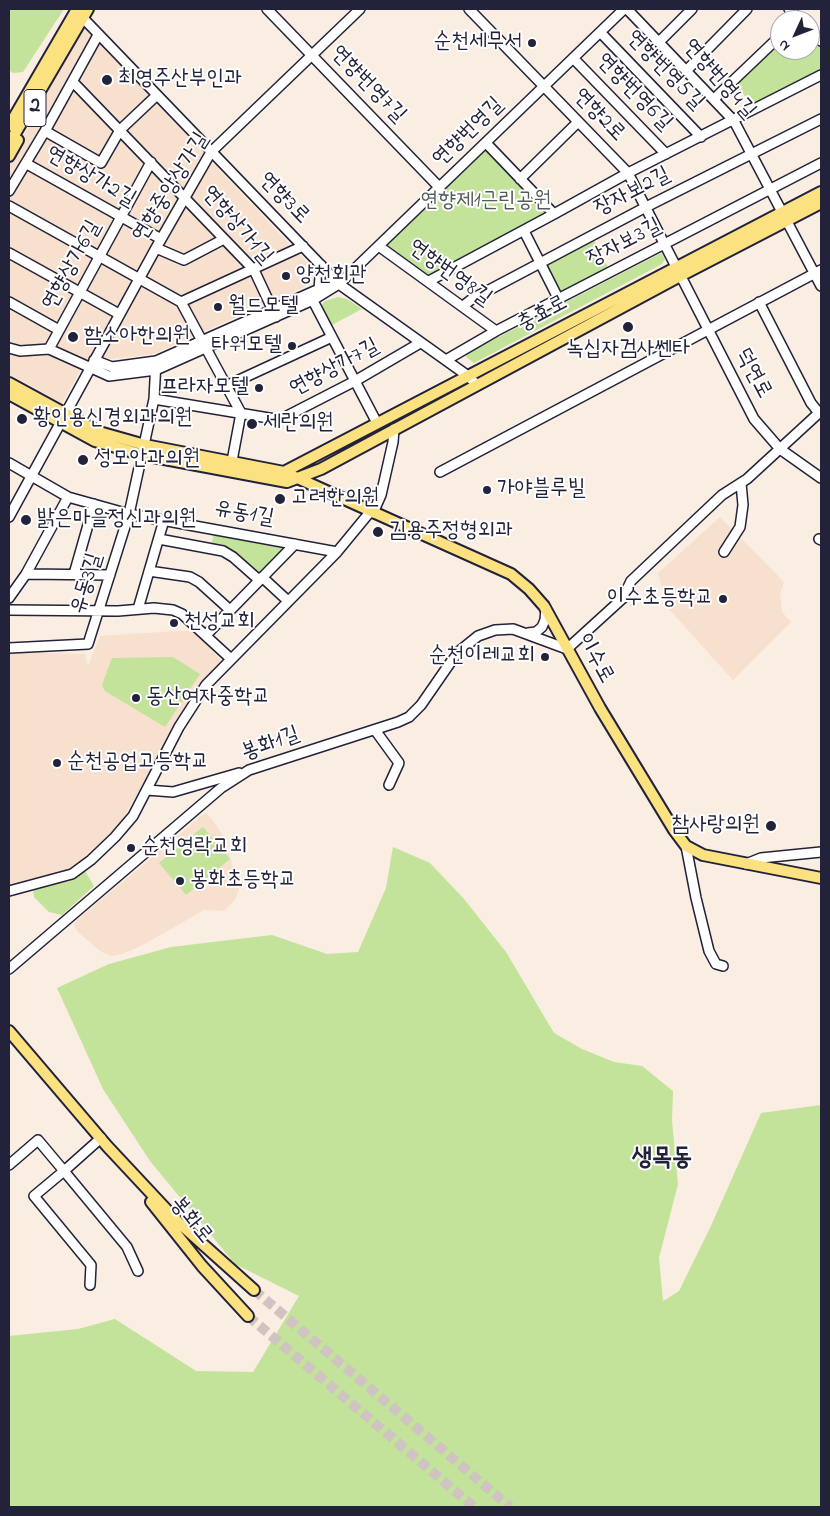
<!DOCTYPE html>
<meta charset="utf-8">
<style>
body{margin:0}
#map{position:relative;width:830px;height:1516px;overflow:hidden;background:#faede2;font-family:"Indie Flower",sans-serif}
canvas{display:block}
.frame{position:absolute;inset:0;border:10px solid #22223b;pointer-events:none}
.north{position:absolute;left:770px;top:10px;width:50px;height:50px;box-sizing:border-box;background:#fff;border:1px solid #a7a7b1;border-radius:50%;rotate:227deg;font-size:14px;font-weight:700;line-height:20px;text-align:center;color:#22223b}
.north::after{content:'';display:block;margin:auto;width:18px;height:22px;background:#22223b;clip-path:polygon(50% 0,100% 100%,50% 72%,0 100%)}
</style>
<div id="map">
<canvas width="830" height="1516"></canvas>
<div class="frame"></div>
<div class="north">N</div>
</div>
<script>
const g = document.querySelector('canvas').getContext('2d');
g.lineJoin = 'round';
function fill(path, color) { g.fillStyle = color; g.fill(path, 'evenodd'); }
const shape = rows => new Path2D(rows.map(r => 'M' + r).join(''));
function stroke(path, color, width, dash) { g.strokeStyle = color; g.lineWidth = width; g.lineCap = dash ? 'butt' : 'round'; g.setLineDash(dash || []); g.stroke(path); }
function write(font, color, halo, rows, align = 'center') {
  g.font = font + ' "Indie Flower","Poor Story",sans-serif'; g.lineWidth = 4; g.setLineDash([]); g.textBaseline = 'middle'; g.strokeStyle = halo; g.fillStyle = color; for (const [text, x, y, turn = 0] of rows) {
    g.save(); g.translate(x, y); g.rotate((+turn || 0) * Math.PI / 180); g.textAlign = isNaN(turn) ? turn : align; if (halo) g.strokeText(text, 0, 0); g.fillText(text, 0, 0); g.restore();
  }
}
fill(shape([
 [82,25,314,270,310,283,304,287,154,354,85,362,62,403,9,374,9,164],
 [720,517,784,582,780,594,782,612,791,622,733,680,667,607,658,573],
 [177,631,193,631,222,661,201,683,121,822,86,859,64,872,9,886,9,652,85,654,88,666,100,636],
 [205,813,212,819,225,839,239,889,235,900,224,911,204,910,141,946,122,954,111,956,100,951,78,932,74,925,77,920]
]), '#f7e0ce');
fill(shape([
 [9,9,64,9,23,72,13,73,9,70],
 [810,34,821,46,821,69,753,104,734,85,780,41,780,50,810,50],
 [485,150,491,151,548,213,427,277,385,246],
 [593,238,609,269,565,292,556,291,545,268,548,261],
 [661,253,665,259,662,264,474,363,466,357,468,353],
 [338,297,347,299,362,309,330,326,321,306,325,301],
 [214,533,284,546,286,550,261,577,211,547],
 [173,657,200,674,165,727,105,691,102,685,112,658],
 [203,827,230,859,186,895,159,863],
 [393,847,430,863,464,899,506,952,554,1033,582,1049,614,1062,642,1066,673,1091,672,1121,678,1184,659,1258,663,1301,679,1291,710,1228,761,1113,821,1105,821,1507,9,1507,9,1336,78,1329,115,1319,196,1371,253,1372,299,1296,235,1264,150,1161,103,1089,57,988,109,964,171,947,272,935,327,954,358,952,386,888],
 [85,871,94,886,62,915,49,912,34,897,33,889,70,881]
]), '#c3e29a');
stroke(shape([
 [254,1290,510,1507],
 [248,1316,474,1507]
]), '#cfc4c1', 10, [10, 5]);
const minor = shape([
 [267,9,440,188],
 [469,9,628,173,754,419,780,449,821,478],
 [627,9,734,121,821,286],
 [789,9,800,20],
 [83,18,339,284,468,376,476,384],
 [810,30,821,41],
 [600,32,701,137],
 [659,42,692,9],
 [573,58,666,154],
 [686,71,747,9],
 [73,82,254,270,276,317],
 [714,99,780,36],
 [45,131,101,163,120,130,156,96],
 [487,144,554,214,628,173,821,75],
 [151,162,49,349,109,376,156,370,313,300,339,284,624,9],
 [27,164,161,239],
 [520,179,578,122],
 [9,191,45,131,98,35],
 [9,206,181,302,241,413,232,461],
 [524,231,559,300],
 [380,247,496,331],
 [156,248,184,260,224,239],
 [9,253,119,314],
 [429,281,554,214],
 [319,289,321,265],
 [311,297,377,423],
 [9,302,59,330],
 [181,302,303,246],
 [759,302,811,403,819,413],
 [463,306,472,299,646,207,821,119],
 [9,348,20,351,49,349],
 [94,360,112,367,156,361,319,289,334,285],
 [446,360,496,331,821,163],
 [156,361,154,399,275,419,283,418,355,381,420,343],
 [226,386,332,337],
 [9,463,68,497,129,514,337,552],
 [440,472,821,270],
 [373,513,381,495,393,442,394,429],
 [9,517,156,248,211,152,360,9],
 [159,539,223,551,233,557,259,580],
 [819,539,821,540],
 [724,552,740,527,743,505,741,483],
 [149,571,190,577,199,582,230,610],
 [26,574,110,575],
 [74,574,94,504],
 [262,577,288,601],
 [9,598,26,574,68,497],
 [138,609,164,520],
 [9,610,118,611,154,608,173,610,182,614,231,659],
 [528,633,536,632,542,627,545,620,546,609],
 [206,635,295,544],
 [9,648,88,644,129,514,154,399],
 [375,730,399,763,389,785],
 [147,790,173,792,239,773],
 [686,846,696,898,709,951,716,964,723,966],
 [746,864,761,858,821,852],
 [9,891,72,874,91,860,115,837,133,816,179,727,206,685,337,552,370,512],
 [9,969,221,788,249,770,398,722,409,717,421,705,457,653,478,636,495,630,513,629,567,649,623,598,631,581,722,495,747,479,821,411],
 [9,1165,38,1140,64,1171,101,1138],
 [90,1285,91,1265,34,1196,64,1171,127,1247,138,1271]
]);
const major = shape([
 [9,126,77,9],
 [9,144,88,9],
 [9,156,18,140],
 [9,383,99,432,145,445,284,472,511,574,529,589,544,606,600,708,674,830,686,846,703,855,821,878],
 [9,394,95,441,143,455,287,482,321,469,680,276,821,203],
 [284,472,821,192],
 [9,1031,107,1146,178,1222,254,1290],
 [151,1202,202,1266,248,1316]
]);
stroke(minor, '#22223b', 12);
stroke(major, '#22223b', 14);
stroke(minor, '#fff', 9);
stroke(major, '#fbe180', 10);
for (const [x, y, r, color] of [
 [532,43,5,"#22223b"],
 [107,80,6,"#22223b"],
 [286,276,5,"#22223b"],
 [218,307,5,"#22223b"],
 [628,327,6,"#22223b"],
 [73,337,6,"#22223b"],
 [292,346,5,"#22223b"],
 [259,388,5,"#22223b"],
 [22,419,6,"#22223b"],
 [252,424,6,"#22223b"],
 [83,460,6,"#22223b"],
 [487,490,5,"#22223b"],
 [280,499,6,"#22223b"],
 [26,520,6,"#22223b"],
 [378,532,6,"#22223b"],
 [723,599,5,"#22223b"],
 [174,623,5,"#22223b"],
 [545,657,5,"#22223b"],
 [136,698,5,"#22223b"],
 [57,763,5,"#22223b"],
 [771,826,6,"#22223b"],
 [131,848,5,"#22223b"],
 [180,881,5,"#22223b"]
]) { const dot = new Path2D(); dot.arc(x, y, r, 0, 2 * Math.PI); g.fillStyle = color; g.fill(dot); stroke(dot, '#fff', 2); }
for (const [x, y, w] of [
 [35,108,22]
]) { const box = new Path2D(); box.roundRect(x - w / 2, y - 18.5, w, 37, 4); g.fillStyle = '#fff'; g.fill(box); stroke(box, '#22223b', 1); }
write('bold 21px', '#22223b', null, [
 ["2",35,108]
]);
write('22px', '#22223b', '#fff', [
 ["순천세무서",522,43,"right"],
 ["최영주산부인과",118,80],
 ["양천회관",296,276],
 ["월드모텔",228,307],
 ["함소아한의원",84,337],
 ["타워모텔",282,346,"right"],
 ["녹십자검사쎈타",628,350,"center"],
 ["프라자모텔",249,388,"right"],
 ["황인용신경외과의원",33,419],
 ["세란의원",263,424],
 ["성모안과의원",94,460],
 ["가야블루빌",497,490],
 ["고려한의원",291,499],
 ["밝은마을정신과의원",37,520],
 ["김용주정형외과",389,532],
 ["이수초등학교",713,599,"right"],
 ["천성교회",184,623],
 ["순천이레교회",535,657,"right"],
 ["동산여자중학교",146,698],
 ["순천공업고등학교",67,763],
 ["참사랑의원",760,826,"right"],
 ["순천영락교회",141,848],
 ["봉화초등학교",190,881]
], 'left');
write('22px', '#22223b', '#fff', [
 ["연향번영5길",664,71,46],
 ["연향번영4길",718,80,49],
 ["연향번영7길",367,85,46],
 ["연향번영6길",633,93,46],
 ["연향2로",598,116,46],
 ["연향번영길",469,133,-44],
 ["연향상가2길",90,178,30],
 ["연향중앙상가길",172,188,-58],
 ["장자보2길",633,193,-27],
 ["연향3로",283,199,46],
 ["연향상가1길",236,226,49],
 ["장자보3길",625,244,-27],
 ["연향상가6길",73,266,-61],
 ["연향번영8길",449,274,36],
 ["충효로",543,315,-28],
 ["연향상가7길",335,369,-28],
 ["덕연로",752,374,62],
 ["유동1길",244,515,10],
 ["유동3길",88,584,-73],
 ["이수로",594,659,61],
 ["봉화1길",271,745,-20],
 ["봉화로",190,1221,51]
]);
write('22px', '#525c58', '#fff', [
 ["연향제1근린공원",486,202]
]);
write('bold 25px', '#22223b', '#fff', [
 ["생목동",662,1160]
]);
</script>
